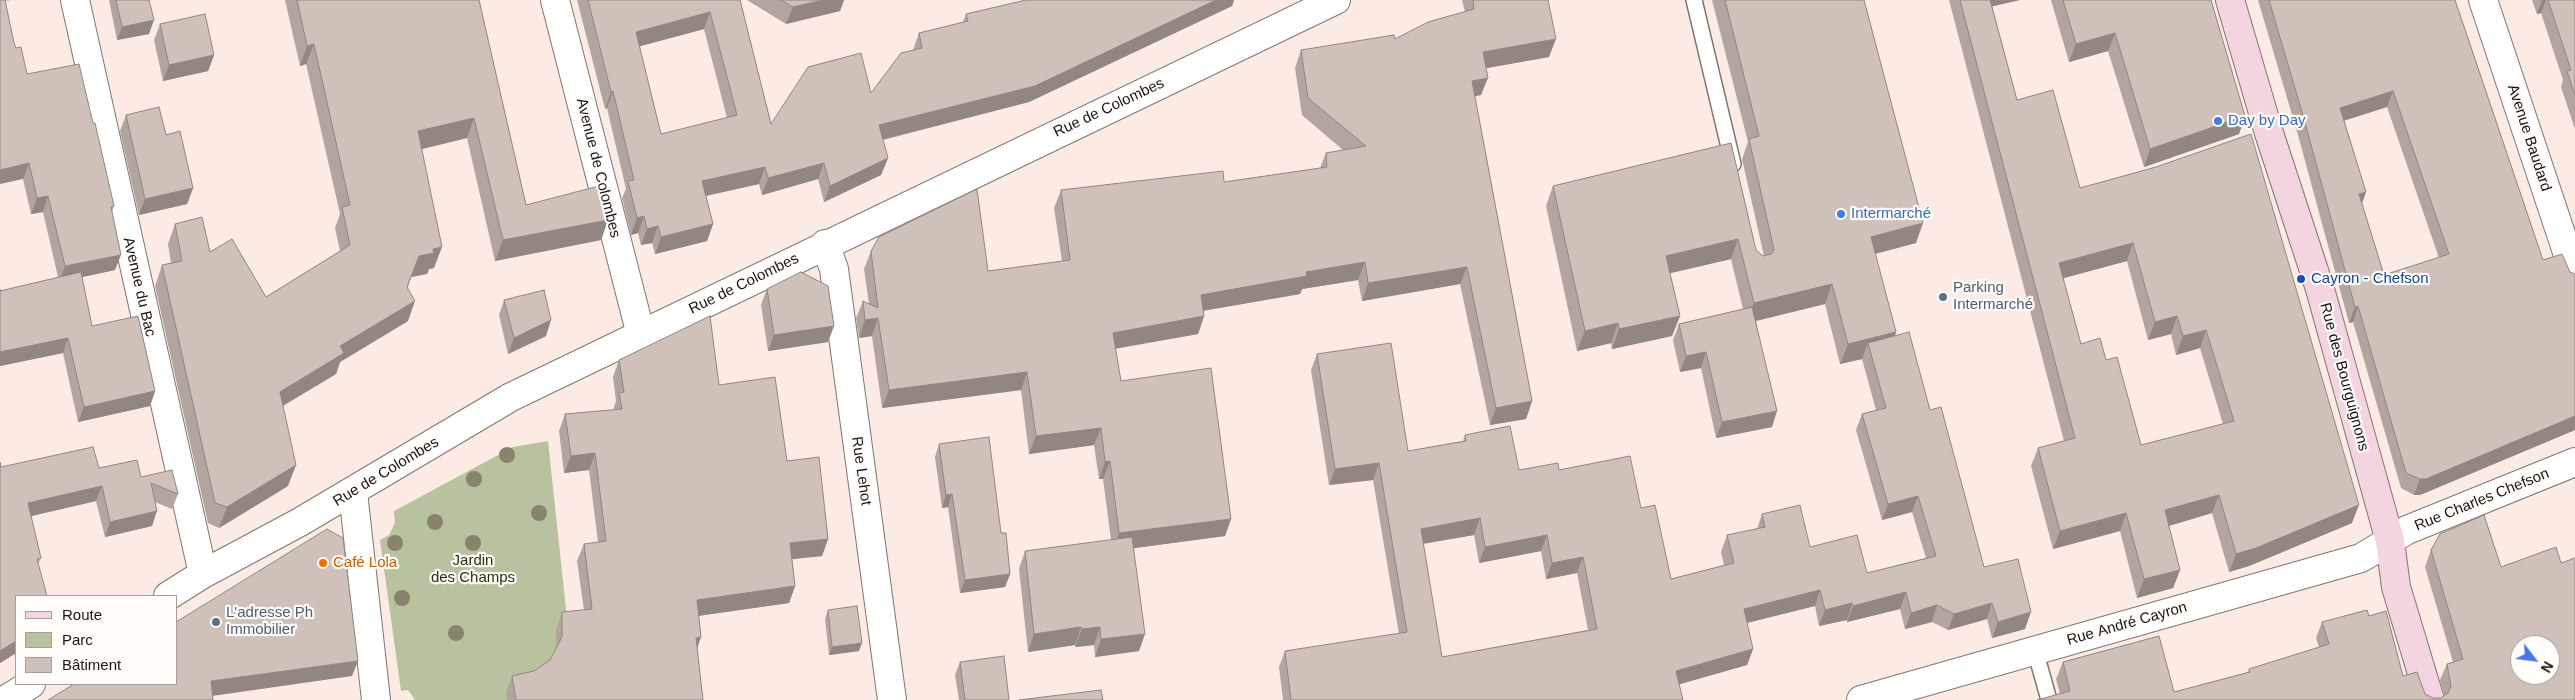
<!DOCTYPE html>
<meta charset="utf-8">
<style>
body{margin:0}
#map{position:relative;width:2575px;height:700px;overflow:hidden;background:#fbebe4;font-family:Arial,sans-serif}
canvas{display:block}
.legend{position:absolute;left:15px;top:595px;width:162px;height:90px;box-sizing:border-box;background:#fffcfa;border:1px solid #a39f9d;margin:0;padding:6px 9px;list-style:none;font-size:15px;color:#191411}
.legend li{display:flex;align-items:center;gap:10px;height:25px}
.legend b{width:25px;border:1px solid #a39f9d}
.north{position:absolute;left:2510px;top:635px;width:50px;height:50px;box-sizing:border-box;background:#fffcfa;border:1px solid #a39f9d;border-radius:50%;rotate:120deg;font-size:14px;font-weight:700;line-height:20px;text-align:center;color:#191411}
.north::after{content:'';display:block;margin:auto;width:18px;height:22px;background:#4c73e6;clip-path:polygon(50% 0,100% 100%,50% 72%,0 100%)}
</style>
<div id="map">
<canvas width="2575" height="700"></canvas>
<ul class="legend">
<li><b style="height:6px;background:#f5d4e2"></b>Route</li>
<li><b style="height:14px;background:#b9c29e"></b>Parc</li>
<li><b style="height:14px;background:#cfc0b9"></b>Bâtiment</li>
</ul>
<div class="north">N</div>
</div>
<script>
const g = document.querySelector('canvas').getContext('2d');
g.lineJoin = 'round';
function fill(path, color) { g.fillStyle = color; g.fill(path, 'evenodd'); }
const shape = rows => new Path2D(rows.map(r => 'M' + r).join(''));
function stroke(path, color, width, dash) { g.strokeStyle = color; g.lineWidth = width; g.lineCap = dash ? 'butt' : 'round'; g.setLineDash(dash || []); g.stroke(path); }
function write(font, color, halo, rows, align = 'center') {
  g.font = font + ' Arial,sans-serif'; g.lineWidth = 4.5; g.setLineDash([]); g.textBaseline = 'middle'; g.strokeStyle = halo; g.fillStyle = color; for (const [text, x, y, turn = 0] of rows) {
    g.save(); g.translate(x, y); g.rotate((+turn || 0) * Math.PI / 180); g.textAlign = isNaN(turn) ? turn : align; if (halo) g.strokeText(text, 0, 0); g.fillText(text, 0, 0); g.restore();
  }
}
fill(shape([
 [548,441,568,628,543,700,415,700,408,690,401,691,380,540,389,535,395,523,394,511,513,447]
]), '#b9c29e');
const lane = shape([
 [1694,0,1733,164],
 [2035,650,2049,700]
]);
const street = shape([
 [75,0,203,574],
 [555,0,641,335],
 [2483,0,2575,276],
 [825,244,834,269,892,700],
 [353,492,376,700],
 [168,596,203,574,300,522,511,397,1336,0],
 [5,700,31,684],
 [1861,700,2361,558,2407,530,2575,462]
]);
const secondary = shape([
 [2230,0,2269,133,2320,289,2390,541,2396,587,2430,700]
]);
stroke(lane, '#82746e', 18);
stroke(street, '#82746e', 30);
stroke(secondary, '#82746e', 30);
stroke(lane, '#fff', 15);
stroke(street, '#fff', 28);
stroke(secondary, '#f5d4e2', 28);
g.fillStyle = '#88846c';
for (const [x, y] of [
 [507,455],
 [474,479],
 [539,513],
 [435,522],
 [395,543],
 [473,543],
 [402,598],
 [456,633]
]) { g.beginPath(); g.arc(x, y, 8, 0, 2 * Math.PI); g.fill(); }
fill(shape([
 [0,0,11,0,5,1,14,43,27,74,93,123,114,206,112,212,115,270,82,277,92,326,155,391,150,406,78,422,63,353,0,366,0,289,0,291,58,277,43,212,31,214,23,179],
 [109,0,149,0,149,34,117,40],
 [285,0,479,0,526,205,608,220,601,240,495,261,467,138,421,149,434,268,429,269,427,274,411,277,408,287,408,321,340,362,336,374,283,406,288,486,219,528,208,523,155,286,162,265,171,263,168,244,175,224,266,297,340,251,335,228,340,214,306,64,300,66],
 [577,0,740,0,771,124,871,93,913,50,919,33,963,22,966,14,1026,0,1234,0,1232,6,1029,102,883,140,888,158,881,175,824,202,818,179,762,195,759,184,706,196,713,224,707,241,655,254,652,243,641,245,638,233,631,235,622,198,626,189,607,108,605,109],
 [704,29,727,118,661,134,639,46],
 [747,0,844,0,840,11,786,24],
 [1462,0,1548,0,1549,57,1486,68,1481,95,1475,96,1532,401,1526,419,1490,425,1460,284,1362,301,1358,280,1302,289,1300,294,1203,311,1204,316,1198,334,1115,349,1121,381,1231,519,1225,536,1134,548,1139,651,1095,657,1094,645,1075,647,1075,645,1028,652,1019,569,1025,551,1111,540,1103,479,1099,479,1094,445,1029,454,1021,390,882,408,872,336,859,338,856,318,863,301,869,304,864,269,871,251,988,271,1062,261,1054,208,1061,190,1224,182,1320,168,1326,153,1343,150,1302,115,1295,68,1301,50,1395,39,1465,12],
 [1712,0,1864,0,1916,243,1875,254,1896,332,1895,336,1930,410,1984,567,2025,629,1992,638,1987,619,1948,630,1932,622,1905,629,1900,609,1847,622,1847,620,1819,626,1815,606,1747,623,1753,649,1747,665,1679,684,1683,700,1283,700,1279,667,1285,651,1399,634,1373,480,1329,485,1311,370,1317,354,1408,451,1463,441,1465,435,1519,470,1559,470,1641,508,1671,579,1724,565,1721,552,1727,535,1757,529,1762,514,1810,547,1867,573,1926,558,1912,512,1882,520,1856,430,1862,414,1876,410,1862,359,1840,364,1825,304,1756,321,1772,427,1716,438,1701,368,1680,372,1673,340,1679,324,1743,309,1731,259,1670,273,1680,316,1672,336,1612,349,1611,343,1577,351,1546,206,1553,186,1731,143,1756,250,1764,256,1742,159,1748,142],
 [1474,535,1479,563,1541,551,1546,579,1577,573,1588,630,1442,657,1423,544],
 [1949,0,2020,0,1992,6,2017,100,2080,188,2156,167,2352,523,2249,566,2229,572,2212,513,2169,526,2180,570,2173,588,2137,598,2120,531,2053,549,2031,466,2038,448,2064,441],
 [2127,261,2148,340,2171,334,2176,355,2200,348,2223,424,2141,445,2106,360,2081,344,2063,278],
 [2051,0,2211,0,2245,116,2239,134,2144,167,2108,51,2069,62],
 [2258,0,2455,0,2543,260,2575,274,2575,430,2420,495,2414,495,2401,488,2353,322,2349,323,2298,135],
 [2387,107,2439,258,2384,275,2362,204,2366,192,2344,120],
 [2532,0,2575,0,2575,129,2561,87,2563,80,2541,13,2537,14],
 [160,24,214,55,208,71,163,81,154,40],
 [126,115,166,135,193,188,187,204,139,215,120,131],
 [767,289,828,342,768,351,761,305],
 [504,300,546,336,508,354,499,315],
 [619,360,719,385,787,461,828,539,822,556,792,559,795,586,789,603,698,616,701,637,697,648,703,700,507,700,506,693,512,676,534,671,550,660,556,649,556,630,562,612,584,610,577,561,584,544,598,542,589,470,564,473,559,431,565,414,613,410,616,401,613,377],
 [939,444,1001,533,1010,574,1005,587,960,593,948,507,942,508,935,457],
 [1,467,99,468,141,477,178,494,172,509,155,502,152,526,105,537,96,501,31,516,41,558,38,564,16,596,16,653,0,663],
 [2484,515,2501,567,2556,547,2561,563,2575,558,2575,700,2037,700,2060,694,2056,679,2063,662,2159,636,2174,692,2248,672,2249,669,2319,647,2316,638,2322,622,2367,610,2369,616,2386,611,2403,676,2417,672,2425,694,2433,698,2441,698,2444,696,2440,680,2447,664,2453,662,2425,567,2431,550,2440,534],
 [2520,645,2550,645,2550,675,2520,675],
 [828,610,859,651,829,655,825,619],
 [960,662,1009,700,959,700,955,675]
]), '#b2a59f');
fill(shape([
 [823,0,844,0,840,11,786,24,793,7],
 [1216,0,1234,0,1232,6,1029,102,873,142,879,125],
 [1984,0,2020,0,1981,9],
 [2542,0,2546,0,2541,13,2537,14],
 [710,12,704,29,630,49,636,32],
 [154,20,149,34,117,40,122,27],
 [2115,33,2108,51,2069,62,2076,44],
 [1556,39,1549,57,1476,70,1483,52],
 [314,44,306,64,300,66,307,46],
 [214,55,208,71,163,81,169,65],
 [1488,78,1481,95,1465,98,1472,81],
 [613,91,607,108,605,109,611,92],
 [2393,91,2387,107,2334,124,2340,108],
 [2245,116,2239,134,2144,167,2150,149],
 [474,118,467,138,410,152,418,131],
 [888,158,881,175,824,202,830,186],
 [29,163,23,179,0,184,0,170],
 [824,163,818,179,762,195,768,178],
 [765,167,759,184,696,198,702,181],
 [193,188,187,204,139,215,145,199],
 [2366,192,2360,208,2359,194],
 [48,196,43,212,31,214,37,198],
 [644,216,638,233,631,235,637,218],
 [608,220,601,240,495,261,503,240],
 [1923,223,1916,243,1863,257,1871,237],
 [713,224,707,241,655,254,661,237],
 [658,226,652,243,641,245,647,229],
 [1738,239,1731,259,1658,276,1666,256],
 [2133,243,2127,261,2053,281,2059,263],
 [442,247,434,268,429,269,427,274,411,277,400,307,419,256,433,249],
 [121,255,115,270,59,282,65,266],
 [1365,262,1358,280,1302,289,1300,294,1195,312,1201,295,1306,272],
 [1467,267,1460,284,1362,301,1368,283],
 [1832,284,1825,304,1747,323,1754,303],
 [415,301,408,321,340,362,336,374,272,412,280,392,340,346],
 [2358,306,2353,322,2349,323,2355,307],
 [1204,316,1198,334,1106,350,1113,333],
 [1680,316,1672,336,1612,349,1619,329],
 [2177,316,2171,334,2148,340,2155,322],
 [878,318,872,336,859,338,865,320],
 [551,320,546,336,508,354,514,338],
 [1618,323,1611,343,1577,351,1585,331],
 [834,326,828,342,768,351,774,335],
 [2206,330,2200,348,2176,355,2183,336],
 [1896,332,1889,352,1868,343,1862,359,1840,364,1848,344],
 [68,338,63,353,0,366,0,352],
 [1706,352,1701,368,1680,372,1686,356],
 [1027,372,1021,390,882,408,889,390],
 [155,391,150,406,78,422,84,407],
 [1532,401,1526,419,1490,425,1496,408],
 [1777,411,1772,427,1716,438,1722,422],
 [2575,416,2575,430,2420,495,2414,495,2420,479],
 [1101,428,1094,445,1029,454,1036,436],
 [595,453,589,470,564,473,571,456],
 [1110,461,1103,479,1099,479,1105,462],
 [1379,463,1373,480,1329,485,1335,469],
 [296,465,288,486,219,528,227,507],
 [102,486,96,501,23,518,28,503],
 [952,494,948,507,942,508,946,495],
 [2219,495,2212,513,2158,529,2165,510],
 [1918,496,1912,512,1882,520,1888,504],
 [2359,505,2352,523,2249,566,2229,572,2236,554],
 [157,511,152,526,105,537,110,522],
 [2126,513,2120,531,2053,549,2060,531],
 [1480,518,1474,535,1415,545,1421,529],
 [1231,519,1225,536,1113,551,1119,533],
 [1547,535,1541,551,1479,563,1485,547],
 [828,539,822,556,784,560,790,543],
 [1583,557,1577,573,1546,579,1552,563],
 [2180,570,2173,588,2137,598,2144,579],
 [1010,574,1005,587,960,593,965,580],
 [795,586,789,603,690,617,697,600],
 [1820,590,1815,606,1738,625,1744,609],
 [1906,592,1900,609,1847,622,1853,606],
 [1852,603,1847,620,1819,626,1825,610],
 [1992,603,1987,619,1948,630,1954,614],
 [1937,605,1932,622,1905,629,1911,613],
 [2031,612,2025,629,1992,638,1998,622],
 [1081,627,1075,645,1028,652,1034,634],
 [1100,627,1094,645,1075,647,1082,629],
 [1145,634,1139,651,1095,657,1101,639],
 [701,637,695,654,696,638],
 [16,641,16,653,0,663,0,651],
 [862,643,859,651,829,655,832,647],
 [1753,649,1747,665,1670,687,1676,671],
 [358,661,352,676,205,697,211,681]
]), '#918682');
const building = shape([
 [0,0,5,0,14,43,16,48,21,47,27,74,79,64,93,123,95,123,114,206,111,207,121,255,65,266,48,196,37,198,29,163,0,170,0,0],
 [116,0,149,0,154,20,122,27,116,0],
 [297,0,479,0,526,205,599,186,608,220,503,240,474,118,418,131,442,247,433,249,434,253,419,256,407,287,415,301,340,346,344,353,280,392,296,465,227,507,215,503,162,265,182,261,175,224,202,217,210,252,232,239,266,297,350,245,342,207,350,205,314,44,307,46,297,0],
 [588,0,740,0,771,124,808,67,861,53,871,93,901,53,922,48,919,33,968,21,966,14,1026,0,1216,0,1035,86,879,125,888,158,830,186,824,163,768,178,765,167,702,181,713,224,661,237,658,226,647,229,644,216,637,218,628,181,634,180,613,91,611,92,588,0],
 [710,12,737,115,661,134,636,32,710,12],
 [781,0,823,0,793,7,781,0],
 [1473,0,1548,0,1556,39,1483,52,1488,78,1472,81,1532,401,1496,408,1467,267,1368,283,1365,262,1306,272,1307,276,1201,295,1204,316,1113,333,1121,381,1211,368,1231,519,1119,533,1110,461,1105,462,1101,428,1036,436,1027,372,889,390,878,318,865,320,863,301,878,308,871,251,879,237,977,189,988,271,1070,260,1061,190,1223,171,1224,182,1327,167,1326,153,1366,146,1308,98,1301,50,1394,35,1395,39,1428,22,1474,9,1473,0],
 [1725,0,1864,0,1923,223,1871,237,1896,332,1848,344,1832,284,1754,303,1738,239,1666,256,1680,316,1619,329,1618,323,1585,331,1553,186,1731,143,1756,250,1763,256,1771,254,1774,250,1749,139,1759,136,1725,0],
 [1960,0,1990,0,2017,100,2053,90,2080,188,2156,167,2251,134,2359,505,2256,548,2236,554,2219,495,2165,510,2180,570,2144,579,2126,513,2060,531,2038,448,2075,438,1960,0],
 [2133,243,2155,322,2177,316,2183,336,2206,330,2234,421,2141,445,2117,357,2106,360,2100,338,2081,344,2059,263,2133,243],
 [2063,0,2211,0,2245,116,2150,149,2115,33,2076,44,2063,0],
 [2269,0,2455,0,2543,260,2562,254,2570,272,2575,274,2575,416,2426,479,2420,479,2406,473,2358,306,2355,307,2304,119,2269,0],
 [2393,91,2449,254,2384,275,2359,194,2366,192,2340,108,2393,91],
 [2548,0,2575,0,2575,96,2567,71,2571,70,2548,0],
 [205,14,214,55,169,65,160,24,205,14],
 [159,107,166,135,180,131,193,188,145,199,126,115,159,107],
 [81,272,92,326,138,316,155,391,84,407,68,338,0,352,0,289,0,291,81,272],
 [801,272,828,286,834,326,774,335,767,289,801,272],
 [544,290,551,320,514,338,504,300,544,290],
 [1752,307,1777,411,1722,422,1706,352,1686,356,1679,324,1752,307],
 [710,316,719,385,775,377,787,461,819,457,828,539,790,543,795,586,697,600,701,637,696,638,703,700,516,700,512,676,534,671,550,660,562,637,562,612,592,609,584,544,606,541,595,453,571,456,565,414,622,409,619,393,624,392,619,360,710,316],
 [1909,332,1930,410,1941,407,1984,567,2018,559,2031,612,1998,622,1992,603,1954,614,1937,605,1911,613,1906,592,1853,606,1852,603,1825,610,1820,590,1744,609,1753,649,1676,671,1683,700,1291,700,1285,651,1407,632,1379,463,1335,469,1317,354,1391,343,1408,451,1466,441,1465,435,1510,426,1519,470,1558,463,1559,470,1630,456,1641,508,1655,505,1671,579,1734,563,1727,535,1765,527,1762,514,1800,505,1810,547,1857,535,1867,573,1936,556,1918,496,1888,504,1862,414,1886,408,1868,343,1909,332],
 [1480,518,1485,547,1547,535,1552,563,1583,557,1597,629,1442,657,1421,529,1480,518],
 [989,437,1001,533,1006,533,1010,574,965,580,952,494,946,495,939,444,989,437],
 [93,447,99,468,137,460,141,477,172,470,178,494,151,483,157,511,110,522,102,486,28,503,41,558,37,559,47,596,16,596,16,641,0,651,0,462,1,467,93,447],
 [2484,515,2501,567,2556,547,2561,563,2575,558,2575,700,2037,700,2070,691,2063,662,2159,636,2174,692,2250,672,2249,669,2329,644,2322,622,2367,610,2369,616,2386,611,2403,676,2417,672,2425,694,2433,698,2441,698,2448,693,2451,686,2447,664,2463,659,2431,550,2440,534,2484,515],
 [2520,645,2550,645,2550,675,2520,675,2520,645],
 [327,529,343,538,358,661,211,681,213,700,48,700,74,684,176,684,176,622,327,529],
 [1132,537,1145,634,1101,639,1100,627,1082,629,1081,627,1034,634,1025,551,1132,537],
 [857,606,862,643,832,647,828,610,857,606],
 [1004,656,1009,700,965,700,960,662,1004,656],
 [1101,690,1103,700,1019,700,1101,690]
]);
fill(building, '#cfc0b9');
stroke(building, '#918682', 1);
for (const [x, y, r, color] of [
 [2218,121,5,"#3f7fe0"],
 [1841,214,5,"#3f7fe0"],
 [2301,279,5,"#1a4fb4"],
 [1943,297,5,"#5c6f8a"],
 [323,563,5,"#e8710a"],
 [216,622,5,"#5c6f8a"]
]) { const dot = new Path2D(); dot.arc(x, y, r, 0, 2 * Math.PI); g.fillStyle = color; g.fill(dot); stroke(dot, '#fffcfa', 2); }
write('15px', '#191411', '#fffcfa', [
 ["Rue de Colombes",1109,108,-25],
 ["Avenue Baudard",2529,138,72],
 ["Avenue de Colombes",598,168,76],
 ["Rue de Colombes",744,284,-26],
 ["Avenue du Bac",139,287,77],
 ["Rue des Bourguignons",2344,377,75],
 ["Rue Lehot",861,471,82],
 ["Rue de Colombes",386,472,-31],
 ["Rue Charles Chefson",2482,500,-22],
 ["Rue André Cayron",2127,624,-16]
]);
write('15px', '#366cbe', '#fffcfa', [
 ["Day by Day",2228,121],
 ["Intermarché",1851,214]
], 'left');
write('15px', '#164399', '#fffcfa', [
 ["Cayron - Chefson",2311,279]
], 'left');
write('15px', '#4e5e75', '#fffcfa', [
 ["Parking",1953,288],
 ["Intermarché",1953,305],
 ["L'adresse Ph",226,613],
 ["Immobilier",226,630]
], 'left');
write('15px', '#293009', '#fffcfa', [
 ["Jardin",473,561],
 ["des Champs",473,578]
]);
write('15px', '#c56008', '#fffcfa', [
 ["Café Lola",333,563]
], 'left');
</script>
